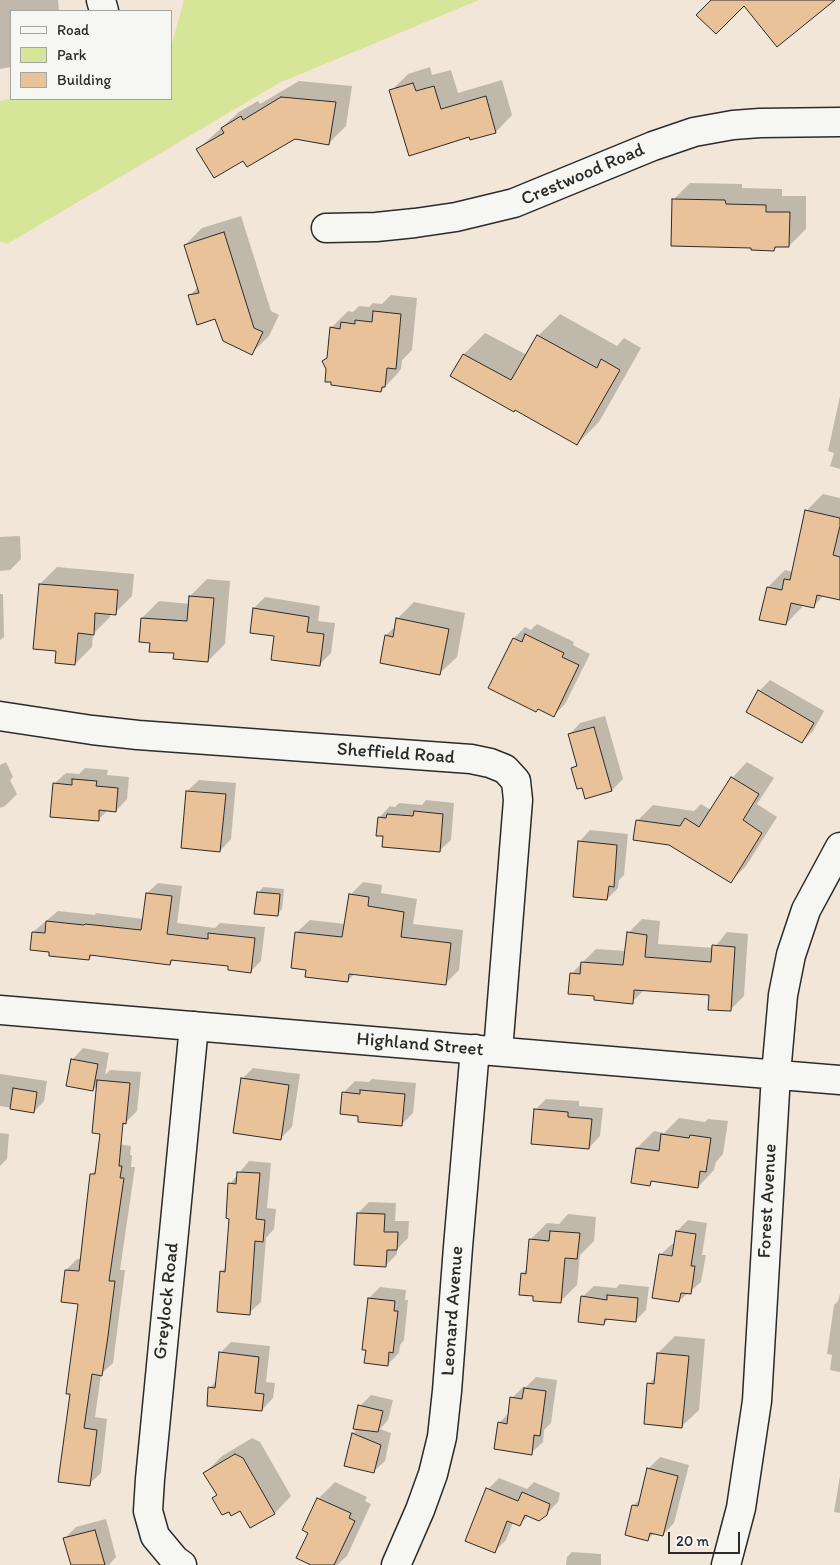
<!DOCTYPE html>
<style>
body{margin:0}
#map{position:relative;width:840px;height:1565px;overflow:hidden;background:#f2e6d8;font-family:Itim,sans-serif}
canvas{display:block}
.legend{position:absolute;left:10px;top:10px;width:162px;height:90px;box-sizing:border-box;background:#f6f6f2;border:1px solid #a5a5a2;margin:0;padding:6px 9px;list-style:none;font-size:15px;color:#2b2b2b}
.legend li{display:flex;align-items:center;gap:10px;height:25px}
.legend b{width:25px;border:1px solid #a5a5a2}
.scale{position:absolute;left:668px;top:1532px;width:72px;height:22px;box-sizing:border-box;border:2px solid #2b2b2b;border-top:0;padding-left:6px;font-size:15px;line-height:18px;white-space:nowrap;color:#2b2b2b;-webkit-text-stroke:4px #f6f6f2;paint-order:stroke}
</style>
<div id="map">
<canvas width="840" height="1565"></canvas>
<ul class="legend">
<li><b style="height:6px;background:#f6f6f2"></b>Road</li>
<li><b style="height:14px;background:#d7e598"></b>Park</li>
<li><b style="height:14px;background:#eac29a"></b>Building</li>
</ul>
<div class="scale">20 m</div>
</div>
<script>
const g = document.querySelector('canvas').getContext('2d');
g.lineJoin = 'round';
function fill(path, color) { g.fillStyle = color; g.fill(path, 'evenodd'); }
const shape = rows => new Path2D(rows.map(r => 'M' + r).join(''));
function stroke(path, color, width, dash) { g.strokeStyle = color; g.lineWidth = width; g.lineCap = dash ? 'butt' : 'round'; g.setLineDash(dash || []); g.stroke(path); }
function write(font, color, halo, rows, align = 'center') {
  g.font = font + ' Itim,sans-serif'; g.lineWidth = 4; g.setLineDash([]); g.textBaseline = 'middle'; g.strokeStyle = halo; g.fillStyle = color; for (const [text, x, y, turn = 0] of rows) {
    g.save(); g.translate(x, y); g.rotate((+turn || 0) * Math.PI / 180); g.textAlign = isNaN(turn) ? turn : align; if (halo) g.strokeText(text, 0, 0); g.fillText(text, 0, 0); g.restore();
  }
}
fill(shape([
 [184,0,479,0,279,83,7,244,0,241,0,101,7,99,171,99,171,47]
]), '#d7e598');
fill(shape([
 [0,0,58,0,59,11,11,11,11,67,0,69],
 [430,67,432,75,451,70,458,93,502,80,512,115,496,132,470,135,391,91,408,74],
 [299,81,352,86,346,126,329,143,295,138,243,159,198,149,239,112,258,101,260,104],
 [690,183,742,184,742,188,782,189,782,196,806,196,806,229,789,246,778,246,774,250,752,247,673,200],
 [241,216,271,311,279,315,269,336,252,353,216,317,189,296,198,287,185,245,202,228],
 [391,295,417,298,412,350,402,360,401,369,397,374,381,391,327,369,324,361,328,356,331,328,348,311,353,312,359,306,369,307,373,303,382,304],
 [560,314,617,346,624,338,641,348,599,422,577,444,515,409,451,376,464,354,485,333,527,355,538,336],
 [840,396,840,469,830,466,834,453,828,451],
 [823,494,840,498,840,599,824,595,814,606,803,604,802,607,786,624,768,587,785,570,793,572,806,511],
 [20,536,21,559,10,570,0,571,0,537],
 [57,567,134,574,132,596,115,613,110,613,110,617,93,634,92,647,75,664,58,650,40,584],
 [207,579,230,581,225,644,208,661,175,652,142,618,159,601,190,604,190,596],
 [0,594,3,594,4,637,0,640],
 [265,597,320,606,318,621,335,623,331,653,320,664,275,635,254,608],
 [414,602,465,613,457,657,440,673,386,635,396,626,397,619],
 [537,624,574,642,573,645,590,654,565,704,554,715,490,688,514,638,525,627,531,630],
 [770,680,824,711,813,731,802,742,759,691],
 [605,716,623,779,612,790,586,798,582,786,573,768,578,763,569,735,580,723],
 [6,762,13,777,10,780,17,794,5,806,0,808,0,765],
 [747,762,774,778,757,804,777,817,746,866,731,881,637,821,653,805,694,811,701,804,711,810,732,778],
 [85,768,108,770,107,775,129,777,127,799,116,811,108,810,98,820,54,784,66,773,79,774],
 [199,780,236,783,231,839,220,851,182,847,187,791],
 [426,800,454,803,451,840,439,851,384,835,379,818,390,806,395,807,399,803,422,805],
 [590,830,628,834,624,875,619,880,618,888,607,899,579,842],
 [363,882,382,885,381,893,417,899,413,924,463,930,459,970,446,983,355,973,348,981,307,969,296,933,310,920,345,924,350,895],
 [158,883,182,886,177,923,215,928,220,923,265,927,261,961,251,971,230,965,174,959,170,964,93,954,89,959,51,950,33,932,58,911,95,915,96,913,143,919,147,893],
 [263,887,284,889,282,909,277,915,258,893],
 [642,919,660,921,658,944,714,948,727,932,748,934,744,996,730,1010,710,994,645,989,632,1002,596,995,571,974,596,949,626,951,628,933],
 [83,1048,109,1053,105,1075,110,1070,141,1072,137,1111,122,1126,98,1085,93,1090,72,1060],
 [253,1068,300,1074,292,1127,281,1138,242,1079],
 [0,1074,47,1081,44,1101,34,1112,0,1106],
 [372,1079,416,1083,413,1113,402,1124,359,1115,343,1093,355,1081,369,1082],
 [546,1099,579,1101,579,1106,603,1108,600,1136,589,1148,535,1110],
 [679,1118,705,1122,708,1119,728,1121,723,1154,716,1162,714,1170,698,1187,654,1180,649,1185,633,1182,637,1148,654,1131,664,1133],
 [0,1133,9,1134,7,1159,0,1166],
 [110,1143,131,1146,130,1155,132,1155,131,1167,135,1167,120,1270,125,1270,113,1363,101,1374,95,1417,107,1419,101,1473,89,1484,71,1393,79,1303,66,1270,77,1259,81,1259,92,1174,96,1170],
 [249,1161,271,1163,267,1208,276,1209,274,1229,266,1238,261,1302,249,1313,221,1272,227,1266,230,1217,230,1184],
 [369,1202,396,1203,395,1221,409,1221,408,1238,397,1249,397,1254,385,1266,358,1213],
 [568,1214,596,1217,594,1241,580,1255,577,1285,560,1302,535,1295,522,1274,527,1269,531,1239,547,1223,559,1224],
 [688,1220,707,1223,702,1255,706,1255,701,1282,679,1301,660,1255,672,1244,675,1244,677,1231],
 [620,1284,649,1287,646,1310,635,1321,609,1318,604,1324,582,1297,594,1286,616,1288],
 [380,1287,406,1290,405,1300,408,1300,404,1340,400,1345,399,1353,387,1365,369,1298],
 [840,1294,840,1372,830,1370,832,1355,827,1354,834,1305,838,1301],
 [675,1336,705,1339,699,1410,682,1426,649,1384,656,1376,658,1353],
 [231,1342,270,1346,266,1382,275,1383,273,1398,262,1410,210,1388,217,1380,220,1353],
 [536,1377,557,1380,551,1423,544,1430,543,1442,531,1453,499,1423,510,1412,512,1398,523,1387,526,1387],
 [371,1395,393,1400,388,1420,380,1429,391,1433,385,1461,373,1472,346,1466,353,1433,358,1428,360,1406],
 [252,1438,260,1442,291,1496,275,1513,251,1527,241,1509,229,1510,214,1498,218,1494,205,1473,222,1456],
 [660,1457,689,1465,674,1523,663,1535,655,1533,648,1539,633,1506,641,1498,648,1469],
 [840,1476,840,1513,834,1512],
 [499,1478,527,1489,534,1482,560,1493,558,1502,546,1514,529,1515,519,1525,513,1522,506,1540,495,1551,488,1489],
 [335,1482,367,1497,365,1501,371,1504,347,1556,337,1565,314,1565,309,1532,318,1499],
 [106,1519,116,1557,109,1565,72,1565,65,1538,76,1527],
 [572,1552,601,1554,601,1565,566,1565,567,1557]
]), '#0003');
const building = shape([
 [711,0,835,0,777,47,744,6,716,34,696,15,711,0],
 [413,83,416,91,434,86,441,109,486,96,496,133,470,140,469,137,409,156,389,90,413,83],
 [281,97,336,102,329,145,295,139,247,167,243,161,214,178,196,149,224,133,221,128,241,116,243,120,281,97],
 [672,199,725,200,726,204,766,205,766,212,790,212,789,247,775,247,774,251,751,250,751,248,671,246,672,199],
 [224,232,254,328,263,332,252,355,223,341,215,319,197,325,188,295,199,293,184,245,224,232],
 [373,311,401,314,396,369,387,368,385,387,382,387,381,392,331,385,331,382,325,382,326,369,322,361,327,358,330,327,340,329,341,322,355,324,355,320,372,322,373,311],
 [537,335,597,368,601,359,620,370,577,445,515,410,514,412,450,376,463,354,511,380,537,335],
 [805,510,840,518,840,526,833,555,840,557,840,600,817,595,814,608,791,603,786,625,759,620,767,587,782,590,784,579,790,580,805,510],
 [39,584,118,590,116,615,95,613,94,635,78,633,75,665,55,663,56,651,33,649,39,584],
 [189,596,214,598,208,662,173,659,174,653,149,652,150,643,139,642,141,618,187,621,189,596],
 [253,608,309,617,307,632,324,634,320,666,271,660,274,636,250,633,253,608],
 [396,618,449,629,440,675,380,663,385,635,393,637,396,618],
 [525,634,564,653,562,657,579,665,554,717,538,709,536,712,488,688,513,638,522,642,525,634],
 [758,690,814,723,802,743,746,712,758,690],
 [594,727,612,791,585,799,582,788,577,789,571,768,577,766,568,734,594,727],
 [731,777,759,794,743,820,762,833,731,883,669,845,633,840,636,820,680,826,685,818,699,827,731,777],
 [72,779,97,781,96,786,118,788,116,812,99,810,99,821,50,817,53,783,72,785,72,779],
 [186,791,226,794,220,852,181,848,186,791],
 [414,811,443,814,440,852,382,847,383,836,376,836,378,817,386,818,387,814,413,816,414,811],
 [578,841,617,845,614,887,609,886,607,900,573,897,578,841],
 [257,892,280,894,278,916,254,914,257,892],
 [146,893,172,896,167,934,208,939,208,933,255,938,251,973,228,970,228,966,171,960,170,965,90,955,89,960,49,956,49,952,30,950,32,932,45,933,46,921,84,925,85,924,141,930,146,893],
 [349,894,369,897,368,906,404,912,401,937,451,943,446,985,349,974,348,982,305,977,306,970,291,968,295,932,342,937,349,894],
 [627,932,647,935,645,957,711,962,712,945,735,947,731,1011,708,1010,709,995,634,990,633,1004,594,1000,594,996,568,994,570,973,580,974,581,962,623,965,627,932],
 [71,1059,98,1064,93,1091,66,1086,71,1059],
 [241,1078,289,1085,281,1140,233,1133,241,1078],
 [97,1080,130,1083,126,1124,123,1123,119,1166,122,1166,120,1178,124,1178,109,1281,115,1281,108,1336,102,1376,92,1374,84,1428,97,1430,90,1486,58,1482,70,1394,66,1394,78,1304,61,1302,65,1270,79,1271,90,1174,95,1174,100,1134,92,1133,97,1080],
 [13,1088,37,1092,34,1113,10,1109,13,1088],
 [360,1090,405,1094,402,1126,358,1122,358,1116,340,1114,342,1092,360,1094,360,1090],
 [534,1109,568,1112,568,1117,592,1119,589,1149,531,1144,534,1109],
 [661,1134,689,1138,690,1135,711,1138,706,1172,700,1171,698,1188,651,1181,650,1186,631,1183,636,1148,659,1151,661,1134],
 [237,1172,260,1173,256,1219,265,1220,263,1242,255,1241,250,1315,217,1312,220,1271,225,1272,229,1219,226,1218,228,1183,236,1184,237,1172],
 [357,1213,385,1214,384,1232,398,1232,397,1250,387,1250,386,1267,354,1265,357,1213],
 [550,1231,580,1233,577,1259,565,1258,561,1303,533,1301,533,1296,519,1295,521,1273,526,1274,529,1239,549,1241,550,1231],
 [676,1231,696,1234,691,1266,695,1266,691,1294,681,1293,679,1302,652,1298,659,1254,672,1256,676,1231],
 [607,1295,638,1298,636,1322,605,1319,604,1325,578,1322,581,1296,607,1300,607,1295],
 [368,1298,395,1301,394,1311,398,1311,393,1353,389,1352,388,1366,364,1363,366,1350,362,1350,368,1298],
 [219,1352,259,1357,255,1393,264,1394,262,1411,207,1406,208,1387,215,1388,219,1352],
 [657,1353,689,1356,682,1428,644,1424,647,1383,654,1384,657,1353],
 [524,1388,546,1391,540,1436,534,1435,532,1455,494,1449,498,1422,507,1424,510,1397,522,1399,524,1388],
 [358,1405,383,1411,378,1432,353,1429,358,1405],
 [352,1433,381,1445,374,1473,344,1466,352,1433],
 [235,1454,243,1458,275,1514,250,1528,240,1511,231,1516,229,1512,222,1515,212,1498,217,1495,203,1473,235,1454],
 [647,1468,678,1476,663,1536,650,1533,648,1541,625,1535,632,1505,638,1506,647,1468],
 [486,1488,518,1501,522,1492,550,1504,547,1515,539,1521,525,1515,520,1526,507,1521,495,1553,465,1541,486,1488],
 [317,1498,351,1513,349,1518,355,1521,334,1565,311,1565,296,1558,308,1533,302,1530,317,1498],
 [95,1530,105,1565,71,1565,63,1538,95,1530]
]);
fill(building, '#eac29a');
stroke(building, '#2b2b2b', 1);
const minor = shape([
 [101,0,104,11],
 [326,228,376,227,415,223,456,217,514,203,653,146,694,132,733,125,760,123,840,122],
 [0,716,92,730,138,735,471,759,490,763,505,769,516,781,518,800,498,1051],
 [0,1010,840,1080],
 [182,1565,175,1560,155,1536,148,1511,150,1479,194,1026],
 [396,1565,420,1510,433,1474,442,1437,447,1391,458,1247,475,1049],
 [726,1565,741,1508,757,1401,776,1074,783,995,791,955,806,910,840,847]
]);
stroke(minor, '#2b2b2b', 31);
stroke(minor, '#f6f6f2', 28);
write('19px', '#2b2b2b', '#f6f6f2', [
 ["Crestwood Road",583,175,-23],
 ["Sheffield Road",396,754,4],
 ["Highland Street",420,1045,5],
 ["Forest Avenue",768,1201,-87],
 ["Greylock Road",167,1301,-84],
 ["Leonard Avenue",453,1311,-86]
]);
</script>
